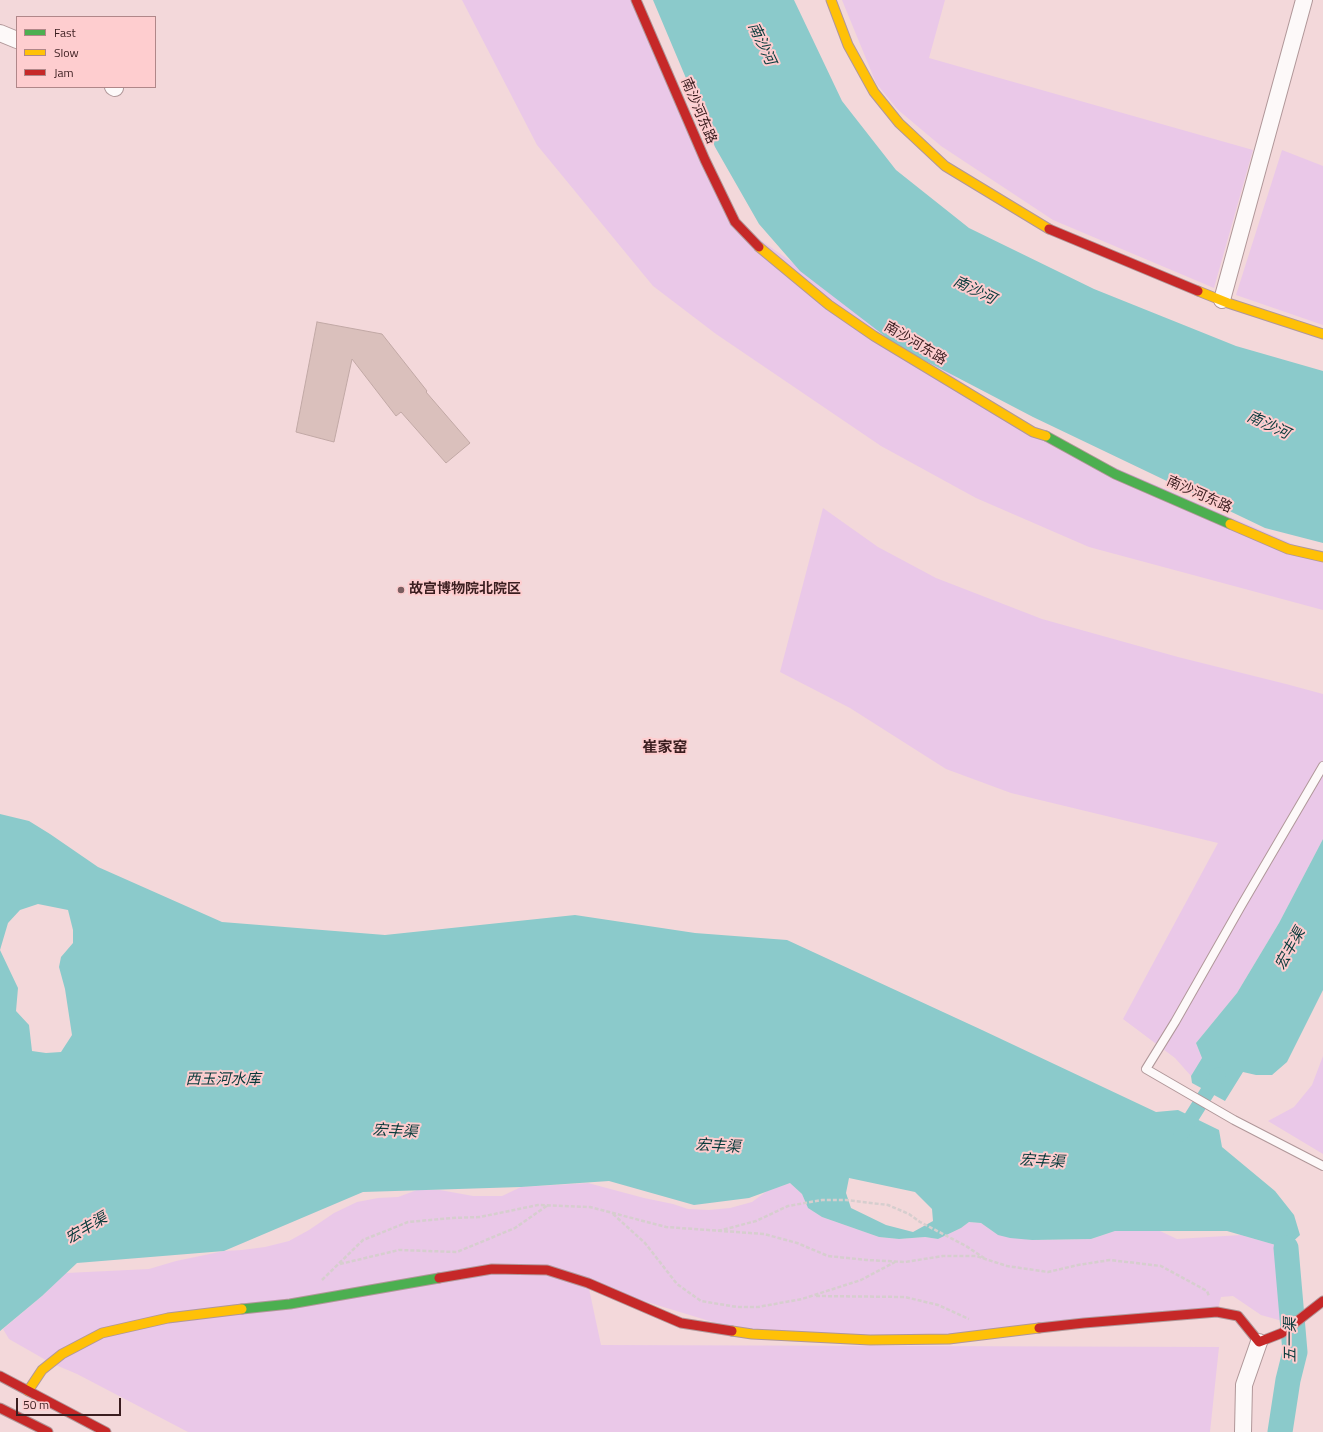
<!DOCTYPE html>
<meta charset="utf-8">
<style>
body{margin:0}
#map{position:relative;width:1323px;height:1432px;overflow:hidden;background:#f3d8da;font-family:"Titillium Web",sans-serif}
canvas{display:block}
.legend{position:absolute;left:16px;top:16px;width:140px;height:72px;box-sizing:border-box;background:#fecdcf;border:1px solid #b08789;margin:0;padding:5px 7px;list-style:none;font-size:12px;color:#3a1d1f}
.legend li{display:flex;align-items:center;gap:8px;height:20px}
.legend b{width:20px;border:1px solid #b08789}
.scale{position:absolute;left:16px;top:1398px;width:105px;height:18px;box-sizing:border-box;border:2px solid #3a1d1f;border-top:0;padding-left:5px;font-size:12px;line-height:14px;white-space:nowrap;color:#3a1d1f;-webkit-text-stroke:3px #fecdcf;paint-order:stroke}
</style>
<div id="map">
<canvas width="1323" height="1432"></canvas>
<ul class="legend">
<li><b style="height:5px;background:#4caf50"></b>Fast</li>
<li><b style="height:5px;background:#ffc107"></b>Slow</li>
<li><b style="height:5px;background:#c62828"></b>Jam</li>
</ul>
<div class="scale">50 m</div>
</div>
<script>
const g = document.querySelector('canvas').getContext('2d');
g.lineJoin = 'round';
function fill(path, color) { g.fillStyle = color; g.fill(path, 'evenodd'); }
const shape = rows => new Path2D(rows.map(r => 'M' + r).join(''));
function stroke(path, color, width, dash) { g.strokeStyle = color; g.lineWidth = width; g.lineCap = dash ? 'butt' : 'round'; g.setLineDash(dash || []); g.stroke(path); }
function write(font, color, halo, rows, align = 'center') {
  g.font = font + ' "Titillium Web","Noto Sans SC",sans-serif'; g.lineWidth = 4; g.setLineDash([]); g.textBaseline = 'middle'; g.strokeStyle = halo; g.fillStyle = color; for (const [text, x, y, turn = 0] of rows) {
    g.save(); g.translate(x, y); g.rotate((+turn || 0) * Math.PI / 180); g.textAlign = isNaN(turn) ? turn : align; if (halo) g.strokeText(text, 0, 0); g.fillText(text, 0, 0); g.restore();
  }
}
fill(shape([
 [462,0,636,0,735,222,1033,432,1323,557,1323,610,1089,547,976,498,881,446,716,334,653,286,537,145],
 [842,0,945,0,929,58,1253,150,1214,288,1053,220,941,146,897,109,876,83],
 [1282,150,1323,166,1323,325,1236,295],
 [823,508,878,547,936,578,1042,619,1178,657,1286,684,1323,694,1323,839,1279,923,1237,993,1196,1043,1202,1058,1191,1076,1175,1058,1123,1019,1218,843,1011,793,946,769,850,708,780,672],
 [1323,1056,1323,1154,1268,1121,1294,1107,1312,1085],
 [588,1183,644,1198,673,1204,688,1209,709,1210,730,1208,752,1202,767,1191,790,1183,802,1194,808,1208,822,1217,879,1237,899,1239,925,1237,938,1239,961,1228,969,1222,981,1223,998,1235,1032,1240,1091,1239,1115,1231,1160,1231,1177,1239,1241,1235,1286,1248,1293,1324,1261,1315,1233,1296,1221,1297,1217,1312,949,1339,752,1334,588,1284,601,1345,1219,1347,1210,1432,188,1432,77,1374,51,1363,9,1339,3,1329,42,1296,66,1273,149,1269,176,1261,224,1251,242,1250,265,1247,289,1241,309,1230,334,1213,357,1202,378,1198,398,1197,417,1190,440,1190,473,1196,502,1196,521,1187]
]), '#eac8e8');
fill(shape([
 [653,0,794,0,842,101,896,170,969,228,1094,289,1236,346,1323,371,1323,543,1265,528,1033,417,899,347,800,271,759,224,715,147],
 [0,814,29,821,50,834,98,867,222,922,385,935,575,915,695,933,787,940,982,1030,1156,1112,1178,1110,1219,1130,1222,1147,1275,1191,1294,1215,1300,1235,1286,1248,1227,1231,1115,1231,1091,1239,1032,1240,1010,1238,998,1235,981,1223,969,1222,961,1228,938,1239,925,1237,899,1239,879,1237,822,1217,808,1208,802,1194,790,1183,749,1198,694,1205,609,1181,521,1187,363,1192,224,1251,77,1263,42,1296,0,1331],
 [38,904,68,910,73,930,73,943,61,957,59,967,65,989,72,1035,61,1052,46,1053,32,1051,29,1025,16,1011,18,988,0,950,8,923,20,910],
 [849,1178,915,1192,932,1209,933,1221,913,1232,886,1225,851,1208,846,1193],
 [1323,839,1323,990,1287,1062,1272,1075,1256,1075,1243,1072,1225,1101,1192,1083,1191,1076,1202,1058,1196,1043,1237,993,1279,923]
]), '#8bcacb');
stroke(shape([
 [1181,1134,1218,1075]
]), '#8bcacb', 15);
stroke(shape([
 [1280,1432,1288,1380,1295,1352,1286,1248]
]), '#8bcacb', 25);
const building = shape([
 [317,322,382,334,427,391,426,392,470,443,446,463,401,412,396,416,352,359,334,442,296,432,317,322]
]);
fill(building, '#dac0bc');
stroke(building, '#c1a8a5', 1);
const lane = shape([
 [1323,766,1241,906,1175,1022,1146,1069,1234,1120,1323,1166]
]);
const street = shape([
 [0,33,17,40],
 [113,87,115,88],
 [1222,300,1304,0],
 [1243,1432,1244,1385,1259,1342]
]);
const fast = shape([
 [1046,436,1115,474,1230,524],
 [242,1309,290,1304,439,1278]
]);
const slow = shape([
 [831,0,848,45,874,92,899,123,945,166,1049,229],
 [759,247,829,305,874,336,1033,432,1046,436],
 [1198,291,1228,303,1323,334],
 [1230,524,1288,549,1323,557],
 [732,1331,752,1334,870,1340,949,1339,1039,1328],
 [28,1391,42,1370,62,1354,102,1333,168,1318,242,1309]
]);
const jam = shape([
 [636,0,705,160,735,222,759,247],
 [1049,229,1198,291],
 [439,1278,492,1269,547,1270,588,1283,681,1323,732,1331],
 [1039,1328,1084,1323,1217,1312,1238,1316,1259,1342,1282,1333,1323,1301],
 [0,1376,106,1432],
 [0,1408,48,1432]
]);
stroke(lane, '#b09799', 10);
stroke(street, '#b09799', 18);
stroke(fast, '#b09799', 11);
stroke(slow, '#b09799', 11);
stroke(jam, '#b09799', 11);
stroke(shape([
 [613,1214,645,1243,677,1284,701,1301,737,1307,758,1307,802,1299,861,1280,895,1262],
 [718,1231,756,1221,788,1206,822,1200,846,1200,888,1205,909,1214,920,1222,966,1246,984,1258],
 [340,1264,399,1250,457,1252,515,1228,548,1205],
 [322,1280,363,1240,408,1222,452,1218,480,1217,538,1205,590,1207,666,1227,764,1234,797,1243,828,1256,867,1260,905,1262,943,1256,976,1256,1007,1266,1048,1272,1078,1265,1110,1260,1161,1266,1207,1291,1209,1296],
 [816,1296,905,1297,938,1305,969,1319]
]), '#d6cece', 2.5, [4, 2]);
stroke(lane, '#fdf9f9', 8);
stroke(street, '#fdf9f9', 16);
stroke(fast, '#4caf50', 9);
stroke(slow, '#ffc107', 9);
stroke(jam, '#c62828', 9);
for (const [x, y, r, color] of [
 [401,590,4,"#7b5e60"]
]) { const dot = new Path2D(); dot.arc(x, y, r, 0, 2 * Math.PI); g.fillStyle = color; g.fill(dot); stroke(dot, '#fecdcf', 1.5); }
write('14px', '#3a1d1f', '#fecdcf', [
 ["南沙河东路",698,111,67],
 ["南沙河东路",915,344,31],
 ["南沙河东路",1199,495,24]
]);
write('bold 14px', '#3a1d1f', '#fecdcf', [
 ["故宫博物院北院区",409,590]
], 'left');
write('italic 15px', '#083a3b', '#fecdcf', [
 ["南沙河",761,44,65],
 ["南沙河",974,291,26],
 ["南沙河",1268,426,25],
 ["宏丰渠",1291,949,-61],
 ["西玉河水库",223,1080],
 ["宏丰渠",395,1132,3],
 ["宏丰渠",718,1147,3],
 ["宏丰渠",1042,1162,3],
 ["宏丰渠",87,1229,-31],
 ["五一渠",1291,1340,-90]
]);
write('bold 15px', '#3a1d1f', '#fecdcf', [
 ["崔家窑",665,748]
]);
</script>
